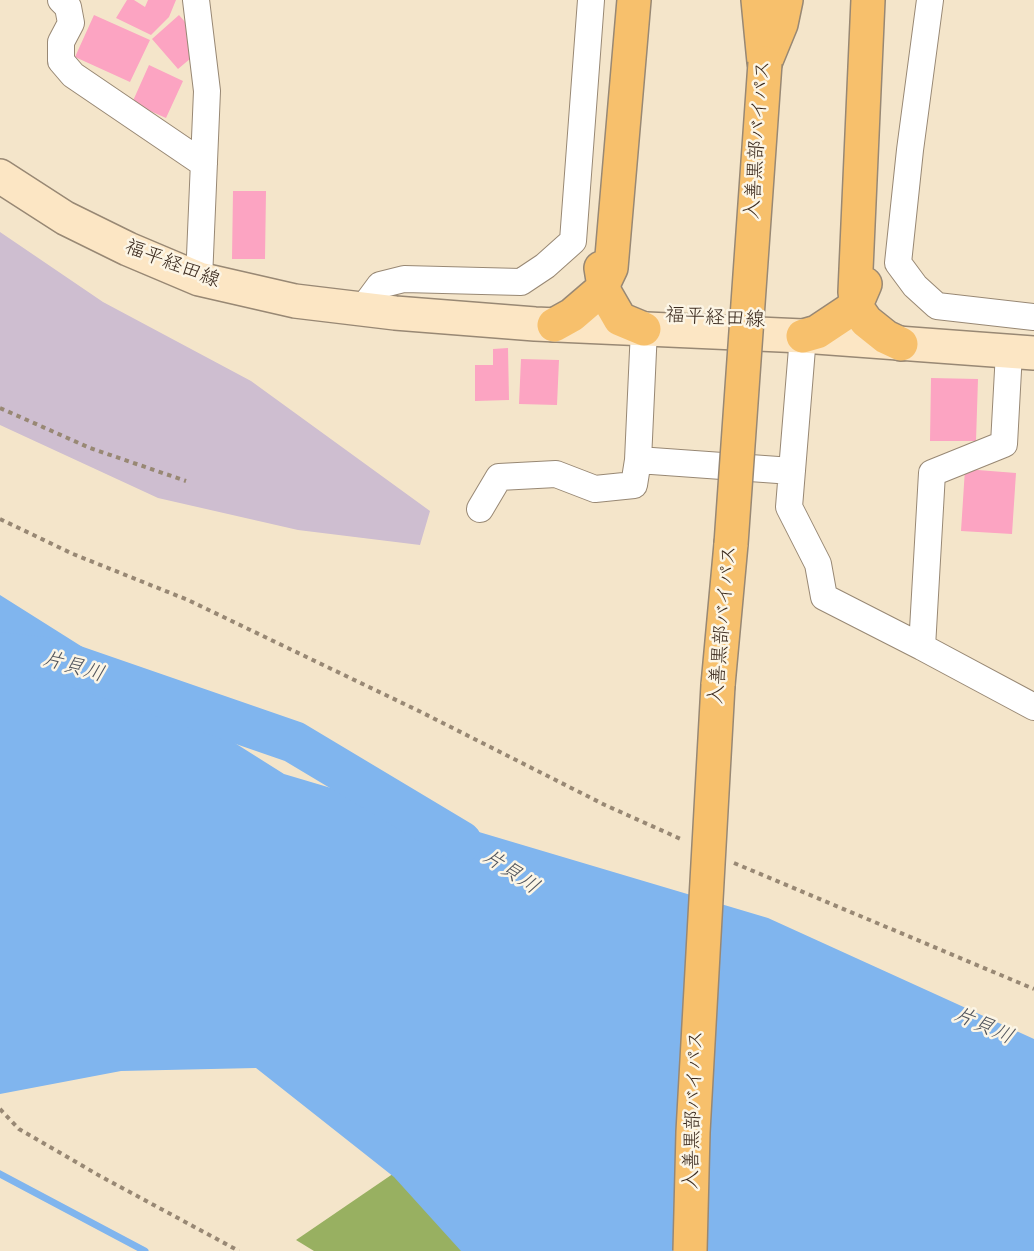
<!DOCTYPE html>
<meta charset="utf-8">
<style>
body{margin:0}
canvas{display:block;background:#f4e5ca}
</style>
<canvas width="1034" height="1251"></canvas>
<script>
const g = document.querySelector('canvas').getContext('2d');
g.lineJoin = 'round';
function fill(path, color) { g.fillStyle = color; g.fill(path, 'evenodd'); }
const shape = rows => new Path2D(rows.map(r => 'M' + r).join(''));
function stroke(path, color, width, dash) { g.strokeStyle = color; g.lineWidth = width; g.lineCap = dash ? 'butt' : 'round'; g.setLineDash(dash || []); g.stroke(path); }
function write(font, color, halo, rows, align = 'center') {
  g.font = font + ' "Architects Daughter","Klee One",sans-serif'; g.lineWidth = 5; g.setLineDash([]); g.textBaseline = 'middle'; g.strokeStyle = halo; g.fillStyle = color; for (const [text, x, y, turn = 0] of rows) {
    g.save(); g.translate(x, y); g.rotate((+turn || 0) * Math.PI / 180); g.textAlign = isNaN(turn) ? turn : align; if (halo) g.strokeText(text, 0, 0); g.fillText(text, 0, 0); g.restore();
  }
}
fill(shape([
 [0,232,103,302,251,381,430,511,420,545,298,530,158,498,0,425]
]), '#cebed0');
fill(shape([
 [422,1154,523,1251,314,1251,296,1240]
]), '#98b061');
fill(shape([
 [0,595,284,774,768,918,1034,1039,1034,1251,461,1251,394,1177,256,1068,121,1071,0,1094]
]), '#80b5ee');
stroke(shape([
 [0,1174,145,1251]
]), '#80b5ee', 7);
stroke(shape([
 [0,653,54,659,294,742,461,842]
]), '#80b5ee', 42);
fill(shape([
 [127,0,134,0,145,7,148,0,176,0,169,17,151,35,116,18],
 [94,15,150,40,130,82,75,57],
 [179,15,192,30,187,40,197,53,178,69,152,39],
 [149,65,183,81,166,118,132,103],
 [233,191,266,191,265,259,232,259],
 [508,348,509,400,475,401,475,365,493,365,493,349],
 [521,359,559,360,557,405,519,404],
 [931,378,978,379,976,441,930,441],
 [965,469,1016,473,1012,534,961,531]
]), '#fca4c2');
const street = shape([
 [61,0,68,7,71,23,61,42,61,61,73,75,204,164],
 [196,0,207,91,199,279],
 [930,0,910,150,898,263,915,286,937,306,1034,317],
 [363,308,380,285,404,279,521,282,545,266,573,241,591,0],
 [644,329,638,460,792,471],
 [803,336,789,507,818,564,824,597,922,647],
 [1009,352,1004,444,932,473,922,647,1034,707],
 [480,509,499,477,556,474,595,489,634,485,638,460]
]);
const secondary = shape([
 [0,176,65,218,128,249,199,279,295,301,395,313,535,324,803,336,1034,353]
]);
const highway = shape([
 [758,0,764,62],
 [868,0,855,292,857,308,866,321,886,337,901,344],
 [765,63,781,24,786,0],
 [601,268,605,293,620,319,644,329],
 [554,325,572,315,600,291,611,268,634,0],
 [803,336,817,332,850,310,859,298,865,284],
 [718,685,731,544]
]);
stroke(street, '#988874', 28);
stroke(secondary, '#988874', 36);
stroke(highway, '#988874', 36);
stroke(shape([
 [0,408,90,448,186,481],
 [0,519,73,554,188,600,421,712,605,805,683,840],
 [734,863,1034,989],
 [0,1109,19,1129,100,1176,239,1251]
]), '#988874', 4, [4.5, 4.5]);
stroke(street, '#fff', 26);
stroke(secondary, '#fce6c4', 33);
stroke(highway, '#f7c06c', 33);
const highwayBridge = shape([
 [731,544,765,63],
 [690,1251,693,1132,718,685]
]);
stroke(highwayBridge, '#988874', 36, []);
stroke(highwayBridge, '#f7c06c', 33);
write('20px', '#3b2a1e', '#fcf5e5', [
 ["入善黒部バイパス",759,140,-86],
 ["福平経田線",172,265,21],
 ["福平経田線",715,319,3],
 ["入善黒部バイパス",724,625,-85],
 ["入善黒部バイパス",695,1110,-88]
]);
write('italic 21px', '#50545c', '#fcf5e5', [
 ["片貝川",73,668,16],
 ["片貝川",510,873,34],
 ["片貝川",983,1027,24]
]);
</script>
